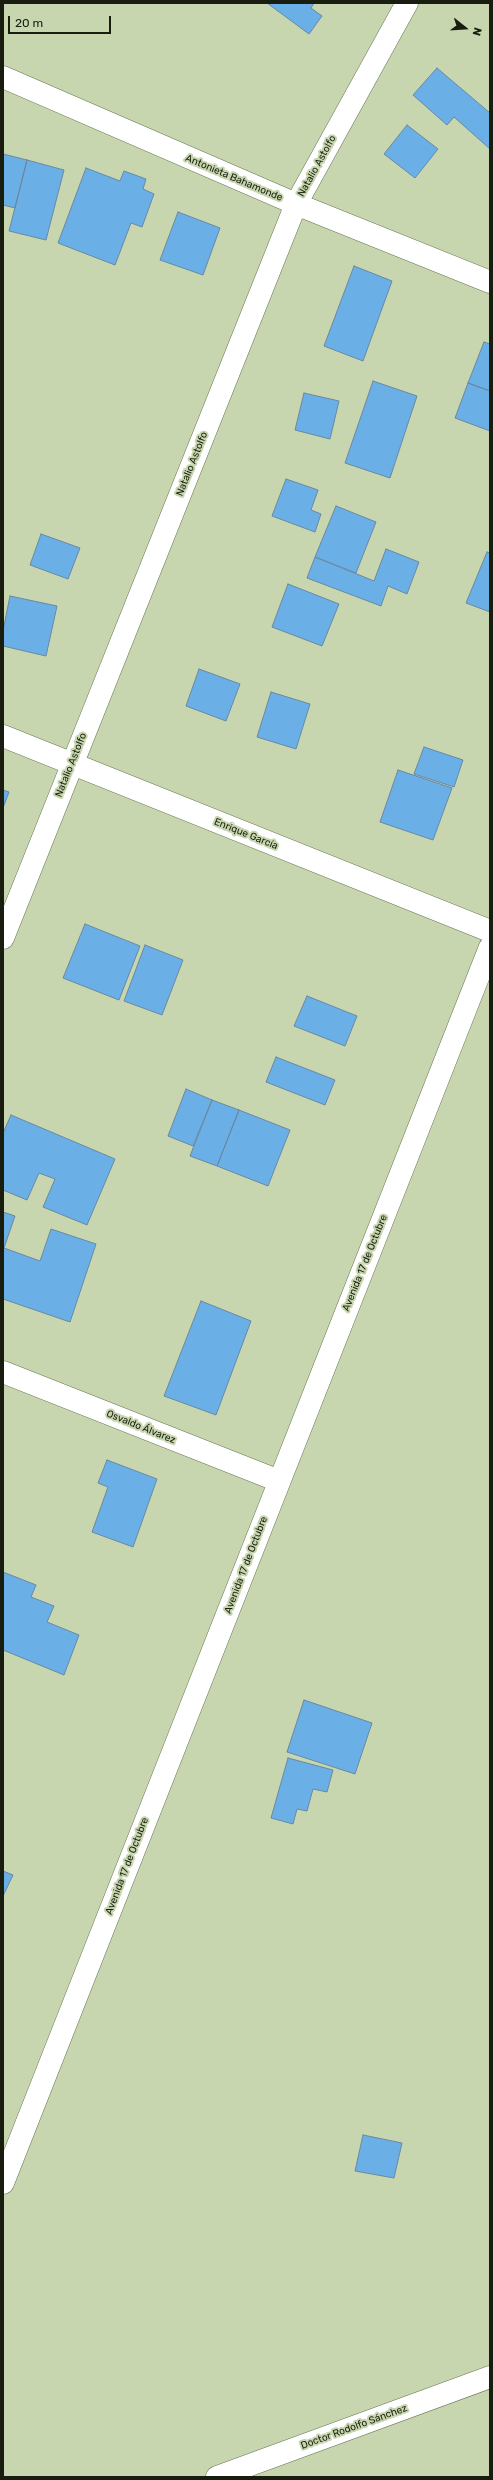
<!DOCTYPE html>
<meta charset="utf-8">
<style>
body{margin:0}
#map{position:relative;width:493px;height:2480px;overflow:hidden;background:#c7d6af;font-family:Rubik,sans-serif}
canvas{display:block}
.frame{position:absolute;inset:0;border:4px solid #181d0f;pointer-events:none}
.north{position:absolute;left:445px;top:8px;width:40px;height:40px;-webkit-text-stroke:3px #c7d6af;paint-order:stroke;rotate:107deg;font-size:11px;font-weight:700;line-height:16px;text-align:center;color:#181d0f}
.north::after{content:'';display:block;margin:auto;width:14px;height:18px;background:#181d0f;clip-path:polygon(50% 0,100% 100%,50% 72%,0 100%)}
.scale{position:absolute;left:8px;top:16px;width:103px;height:18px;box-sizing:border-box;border:2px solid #181d0f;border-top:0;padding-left:5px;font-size:12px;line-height:14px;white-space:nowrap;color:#181d0f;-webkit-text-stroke:3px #c7d6af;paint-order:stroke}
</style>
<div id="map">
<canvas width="493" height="2480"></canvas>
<div class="frame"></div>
<div class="north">N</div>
<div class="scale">20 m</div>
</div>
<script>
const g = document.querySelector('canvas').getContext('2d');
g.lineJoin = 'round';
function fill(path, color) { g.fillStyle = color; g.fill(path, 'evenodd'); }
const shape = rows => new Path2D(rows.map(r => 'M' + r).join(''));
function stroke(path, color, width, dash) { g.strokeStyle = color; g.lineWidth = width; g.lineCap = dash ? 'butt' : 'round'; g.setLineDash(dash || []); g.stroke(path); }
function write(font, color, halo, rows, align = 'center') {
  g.font = font + ' Rubik,sans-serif'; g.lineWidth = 4; g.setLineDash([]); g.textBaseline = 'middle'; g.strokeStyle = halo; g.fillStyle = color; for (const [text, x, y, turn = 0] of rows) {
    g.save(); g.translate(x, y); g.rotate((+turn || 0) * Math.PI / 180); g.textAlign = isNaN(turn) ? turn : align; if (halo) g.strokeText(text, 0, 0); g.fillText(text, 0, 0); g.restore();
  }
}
const building = shape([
 [267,3,314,3,311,8,322,16,309,34,267,3],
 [437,68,490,113,490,149,454,117,447,125,413,95,437,68],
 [407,125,438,149,415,178,384,154,407,125],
 [3,154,27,160,15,208,3,205,3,154],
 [27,160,64,170,46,240,9,231,27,160],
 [86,168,120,181,124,171,146,179,143,189,154,194,142,227,131,223,115,265,58,243,86,168],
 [178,212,220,228,203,275,160,260,178,212],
 [354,266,392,281,363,361,324,346,354,266],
 [484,342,490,344,490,391,468,383,484,342],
 [373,381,417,396,390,478,345,463,373,381],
 [468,383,490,391,490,431,455,418,468,383],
 [304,393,339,401,330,439,295,430,304,393],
 [286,479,318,490,311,510,321,514,315,532,272,516,286,479],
 [336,506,376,522,356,573,315,557,336,506],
 [41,534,80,548,68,579,30,565,41,534],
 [386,549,419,562,407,594,388,586,381,606,307,578,315,557,374,581,386,549],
 [487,552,490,553,490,612,466,603,487,552],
 [288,584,339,604,322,646,272,627,288,584],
 [10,596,57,606,46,656,3,646,3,631,10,596],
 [199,669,240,684,226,721,186,706,199,669],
 [271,692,310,704,296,749,257,737,271,692],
 [424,747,463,760,454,787,414,774,424,747],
 [398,770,452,788,433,840,380,822,398,770],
 [3,790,9,792,3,808,3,790],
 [85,924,140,946,119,1000,63,978,85,924],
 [145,945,183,960,162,1015,124,1001,145,945],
 [307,996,357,1016,345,1046,294,1026,307,996],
 [276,1057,335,1080,325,1105,266,1082,276,1057],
 [186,1089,212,1100,193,1146,168,1136,186,1089],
 [212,1100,239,1110,217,1166,190,1156,212,1100],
 [239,1110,290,1130,268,1186,217,1166,239,1110],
 [11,1115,115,1159,87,1225,43,1207,55,1179,39,1173,27,1200,3,1190,3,1133,11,1115],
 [3,1212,15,1216,4,1248,40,1261,51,1229,96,1244,70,1322,3,1299,3,1212],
 [201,1301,251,1321,216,1415,164,1396,201,1301],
 [107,1460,157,1479,133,1547,92,1532,108,1487,98,1483,107,1460],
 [3,1572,36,1585,31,1597,54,1606,47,1622,79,1635,64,1675,3,1650,3,1572],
 [304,1700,372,1723,355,1774,287,1752,304,1700],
 [288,1758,333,1770,327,1792,313,1789,307,1811,297,1809,293,1824,271,1818,288,1758],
 [3,1871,13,1875,3,1896,3,1871],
 [363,2135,402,2143,394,2178,355,2171,363,2135]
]);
fill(building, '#6bafe7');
stroke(building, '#6888a3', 1);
const street = shape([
 [3,77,296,204,490,282],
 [3,736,490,931],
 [3,938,296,204,407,3],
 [3,1372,279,1481],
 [217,2477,490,2377]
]);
const secondary = shape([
 [3,2183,490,947]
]);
stroke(street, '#687652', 23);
stroke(secondary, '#687652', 23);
stroke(street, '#fff', 22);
stroke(secondary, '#fff', 22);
write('10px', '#181d0f', '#c7d6af', [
 ["Natalio Astolfo",317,166,-61],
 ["Antonieta Bahamonde",234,178,23],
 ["Natalio Astolfo",192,464,-68],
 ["Natalio Astolfo",71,765,-68],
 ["Enrique García",246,834,22],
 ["Avenida 17 de Octubre",365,1263,-68],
 ["Osvaldo Álvarez",141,1427,22],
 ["Avenida 17 de Octubre",246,1565,-69],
 ["Avenida 17 de Octubre",127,1866,-69],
 ["Doctor Rodolfo Sánchez",354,2427,-20]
]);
</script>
